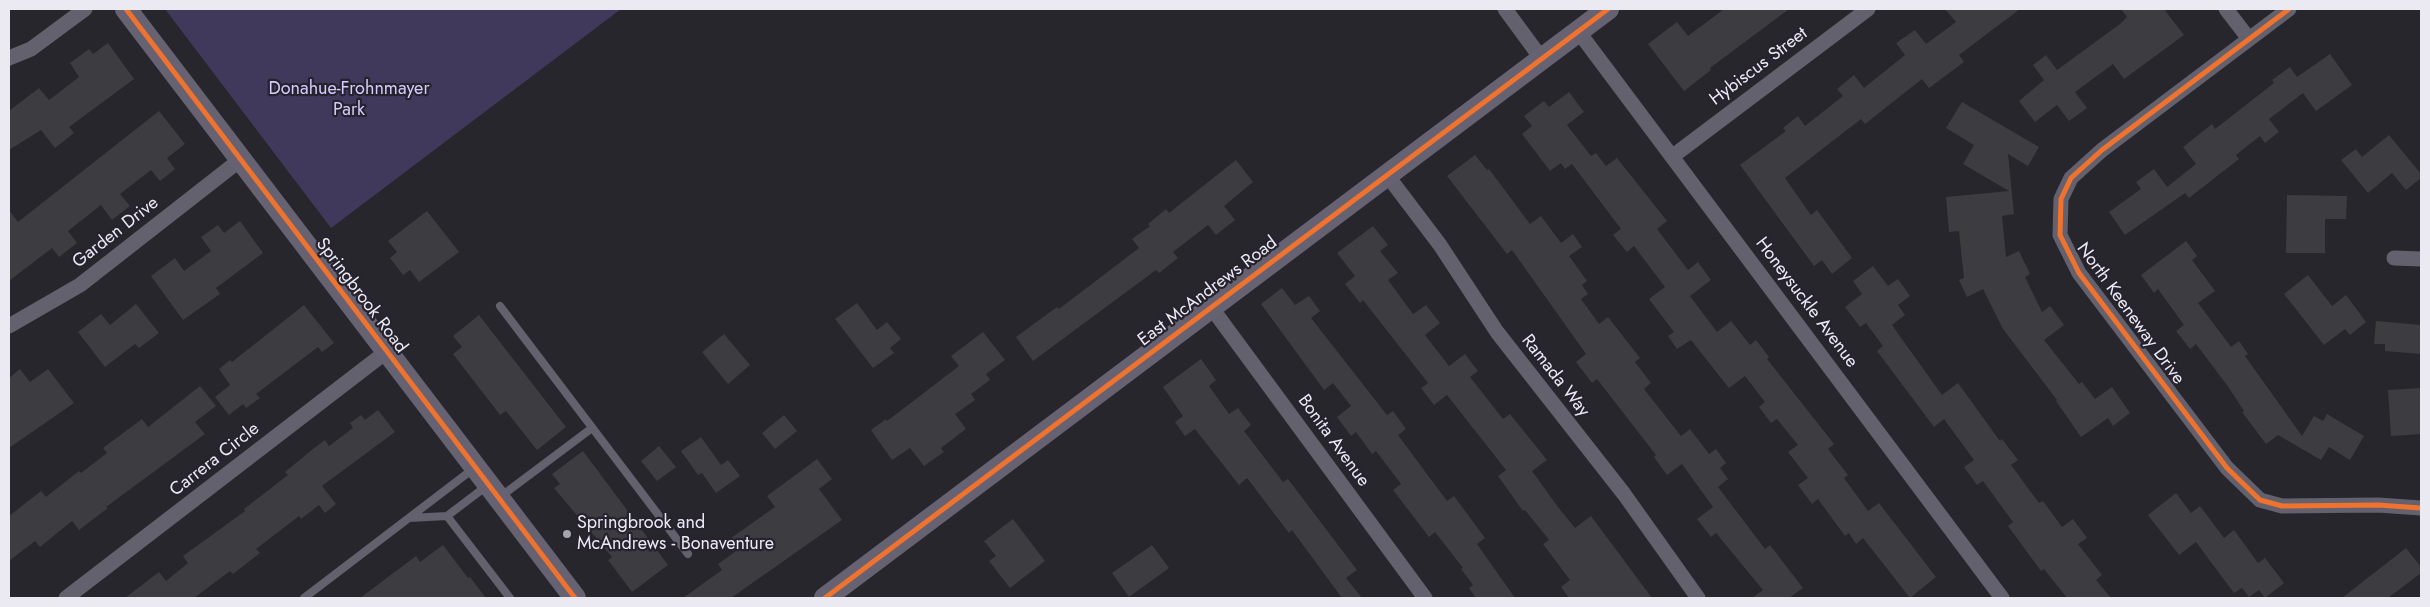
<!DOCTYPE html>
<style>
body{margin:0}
#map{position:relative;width:2430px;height:607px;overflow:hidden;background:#27262c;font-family:Jost,sans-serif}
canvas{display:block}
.frame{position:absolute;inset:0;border:10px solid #ebeaf2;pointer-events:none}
</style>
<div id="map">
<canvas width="2430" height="607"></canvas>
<div class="frame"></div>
</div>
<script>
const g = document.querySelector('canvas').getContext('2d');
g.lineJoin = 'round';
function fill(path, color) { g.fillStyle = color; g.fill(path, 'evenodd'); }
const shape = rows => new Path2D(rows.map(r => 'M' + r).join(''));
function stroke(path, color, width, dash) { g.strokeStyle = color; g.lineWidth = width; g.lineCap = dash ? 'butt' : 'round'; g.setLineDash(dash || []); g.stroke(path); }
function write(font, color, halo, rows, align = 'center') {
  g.font = font + ' Jost,sans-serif'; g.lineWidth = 4.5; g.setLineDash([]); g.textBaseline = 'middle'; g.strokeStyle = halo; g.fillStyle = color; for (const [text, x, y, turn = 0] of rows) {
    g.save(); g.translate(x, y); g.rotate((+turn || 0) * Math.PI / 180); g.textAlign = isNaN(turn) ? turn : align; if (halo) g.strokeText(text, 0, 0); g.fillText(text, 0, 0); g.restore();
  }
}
fill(shape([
 [165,9,621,9,331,228]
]), '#41395b');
fill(shape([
 [1724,9,1789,9,1710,68,1711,70,1684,91,1648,44,1677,22,1688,36],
 [1945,9,2020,9,1959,55,1964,62,1929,88,1922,79,1865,124,1861,119,1785,178,1811,215,1817,210,1852,258,1832,274,1822,260,1814,266,1740,165,1786,131,1783,128,1798,116,1805,126,1843,96,1837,89,1854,75,1864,88,1905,55,1896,43,1915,30,1926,44,1956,22],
 [2121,9,2164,9,2184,35,2124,79,2113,64,2075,92,2087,108,2069,121,2057,105,2035,122,2019,101,2044,80,2033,65,2046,55,2057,70,2120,24,2127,17],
 [108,43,134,79,69,127,74,133,55,148,41,130,9,150,9,111,39,88,49,100,79,77,70,63,89,49,93,54],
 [2330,54,2352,85,2316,111,2303,93,2269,119,2279,132,2265,143,2260,136,2236,155,2239,159,2189,198,2185,193,2125,235,2109,212,2141,189,2136,182,2154,169,2167,187,2196,164,2183,147,2212,124,2215,129,2274,83,2272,80,2290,67,2297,77],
 [1569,92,1584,112,1567,125,1591,156,1596,153,1606,166,1617,158,1667,221,1657,229,1688,270,1698,262,1711,280,1690,296,1717,332,1731,321,1750,345,1756,340,1769,357,1767,359,1834,444,1828,449,1848,475,1844,478,1868,511,1879,503,1936,577,1910,598,1863,538,1856,544,1849,533,1845,536,1818,499,1812,504,1798,485,1808,478,1788,452,1798,445,1777,419,1771,423,1759,407,1765,402,1745,376,1729,388,1691,340,1677,349,1668,336,1674,332,1649,299,1665,287,1634,246,1627,252,1613,235,1621,229,1572,164,1565,169,1561,163,1550,171,1522,134,1532,126,1524,116,1544,101,1549,107],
 [1962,102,2039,147,2028,166,2008,154,2014,214,2002,216,2006,257,2019,251,2030,274,2025,277,2042,312,2050,306,2064,325,2044,340,2079,384,2082,382,2095,399,2112,387,2130,413,2113,426,2108,418,2081,437,2056,401,2057,400,2003,329,1983,289,1967,297,1959,280,1964,278,1959,231,1949,232,1946,197,2009,191,1963,164,1974,145,1946,128],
 [159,111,185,144,167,158,175,169,160,181,151,170,120,194,130,206,112,220,101,205,68,231,77,243,59,257,52,248,9,281,9,210,18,222],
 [2389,135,2421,174,2421,178,2406,190,2392,173,2368,193,2341,160,2356,149,2362,157],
 [1475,155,1487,170,1489,169,1530,224,1541,216,1561,243,1573,234,1582,247,1569,256,1587,281,1582,285,1588,294,1581,299,1599,324,1608,317,1640,358,1635,362,1651,383,1644,389,1681,436,1690,429,1709,454,1716,449,1726,463,1720,468,1728,479,1718,487,1765,549,1770,545,1803,588,1789,598,1752,598,1763,590,1716,533,1711,537,1697,519,1713,507,1682,464,1667,475,1654,457,1656,455,1597,379,1592,383,1576,362,1586,354,1512,250,1507,254,1447,176],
 [1236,160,1253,182,1224,206,1235,220,1216,235,1208,225,1173,252,1178,258,1159,273,1156,270,1033,361,1016,337,1057,307,1059,309,1139,248,1132,239,1150,226,1148,224,1166,209,1169,213],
 [2287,195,2347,196,2346,219,2325,219,2325,253,2286,253],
 [427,211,459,252,419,282,410,270,403,275,390,258,397,252,388,241],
 [240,221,263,253,216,288,220,294,183,320,151,276,175,258,184,271,211,251,201,237,218,225,224,233],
 [1373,226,1388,245,1380,251,1398,273,1388,280,1413,314,1426,305,1440,323,1425,335,1449,366,1465,354,1478,371,1470,377,1503,419,1510,414,1547,460,1532,471,1558,507,1575,528,1591,516,1652,598,1569,598,1561,587,1570,580,1543,544,1549,540,1525,510,1523,511,1498,476,1506,470,1447,395,1434,405,1421,388,1428,383,1363,300,1360,303,1345,284,1355,276,1337,253],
 [2186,241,2197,256,2192,260,2215,291,2198,303,2231,347,2239,341,2248,354,2245,356,2302,436,2314,416,2323,421,2327,414,2364,436,2350,460,2329,447,2321,460,2278,435,2266,444,2242,412,2244,411,2229,388,2196,344,2190,349,2176,331,2184,325,2158,289,2154,293,2141,275],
 [1873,266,1888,286,1898,279,1910,296,1898,305,1905,315,1892,325,1942,395,1958,383,2000,441,2002,439,2018,460,2011,465,2039,503,2043,501,2062,527,2073,519,2087,538,2078,544,2102,575,2096,580,2111,598,2067,598,2044,569,2041,571,2008,526,2013,522,1983,481,1977,485,1964,467,1974,460,1944,419,1934,427,1877,351,1883,346,1866,323,1860,327,1845,307,1862,294,1853,281],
 [2308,275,2332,306,2346,295,2366,322,2350,335,2345,329,2324,345,2284,294],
 [1282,288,1295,305,1309,296,1320,311,1311,318,1387,415,1393,411,1406,429,1398,435,1447,501,1454,496,1485,538,1477,544,1515,598,1476,598,1469,588,1473,585,1461,569,1463,568,1435,532,1429,537,1393,490,1401,484,1376,451,1372,454,1356,432,1351,436,1337,417,1351,406,1333,383,1324,390,1261,304],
 [857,303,877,330,887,322,901,339,890,348,894,353,873,368,835,319],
 [136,304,159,333,139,348,135,344,105,367,78,332,101,314,110,325],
 [304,305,334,343,322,352,318,347,256,394,260,398,246,408,243,404,229,415,215,397,230,385,219,369,230,360,232,362],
 [479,315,566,427,537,450,506,411,500,415,453,354,462,347,453,336],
 [2376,321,2421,325,2421,354,2385,351,2385,344,2374,344],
 [983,332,1005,360,986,374,990,380,971,394,975,400,955,414,966,429,941,448,944,452,924,466,910,448,892,460,871,430,886,419,887,421,959,366,951,356],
 [724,334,750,365,728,384,702,352],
 [1201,359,1216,380,1209,386,1229,414,1238,408,1251,425,1244,431,1283,482,1288,479,1357,570,1346,578,1362,598,1342,598,1292,530,1289,533,1247,478,1239,485,1195,429,1185,436,1175,422,1183,416,1163,387],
 [20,369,30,382,48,369,74,403,9,448,9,378],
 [200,386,216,406,195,422,205,434,106,507,108,508,79,530,72,521,40,547,35,541,9,561,9,516,41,491,46,497,79,471,81,473,107,453,103,448,142,419,148,427],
 [2421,388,2421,434,2391,436,2388,390],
 [378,410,395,432,322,486,336,504,325,513,319,505,301,519,299,516,256,549,260,553,233,574,230,571,194,598,125,598,159,572,166,581,188,563,183,556,245,511,244,509,288,475,285,472,313,449,325,440,329,446,353,428,350,423,361,415,365,420],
 [784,415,797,431,775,449,762,433],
 [701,437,721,465,728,460,740,476,716,493,702,473,698,475,681,451],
 [659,446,676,467,657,481,641,461],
 [583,451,668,565,632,592,608,560,612,557,554,488,560,484,552,474],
 [817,459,832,479,819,489,842,520,731,598,683,598,722,570,718,564,739,549,731,538,775,507,767,496],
 [2176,493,2191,513,2200,506,2224,538,2234,530,2258,563,2265,558,2284,583,2265,598,2259,590,2249,597,2242,588,2234,593,2196,542,2179,555,2148,515],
 [1013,519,1045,561,1010,588,989,561,996,556,984,541],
 [443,545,468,578,470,577,486,598,360,598,416,556,420,562],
 [1152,545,1169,568,1129,597,1112,573],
 [2406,548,2421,567,2421,573,2388,598,2342,598]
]), '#3d3c41');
stroke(shape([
 [500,306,688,554],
 [500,497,592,428],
 [447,516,488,485],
 [409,518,447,516,510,598],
 [304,598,473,469]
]), '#63616d', 8);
stroke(shape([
 [1505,9,1541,58],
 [2226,9,2249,39],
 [2289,9,2102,150,2071,178,2061,199,2060,235,2079,273,2227,468,2260,500,2282,506,2378,505,2421,508],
 [1578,31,2002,598],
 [9,58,31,49,85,9],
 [1673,156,1868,9],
 [1387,175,1440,245,1497,332,1624,494,1698,598],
 [2394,258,2421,259],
 [1211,307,1425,598],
 [9,326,80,285,240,160],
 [66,598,386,352]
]), '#63616d', 15);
stroke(shape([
 [126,9,575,598],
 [825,598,1608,9]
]), '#666272', 22);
stroke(shape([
 [126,9,575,598],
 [2289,9,2102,150,2071,178,2061,199,2060,235,2079,273,2227,468,2260,500,2282,506,2378,505,2421,508],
 [825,598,1608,9]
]), '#ef722f', 5);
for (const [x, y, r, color] of [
 [567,534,5,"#a6a5ad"]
]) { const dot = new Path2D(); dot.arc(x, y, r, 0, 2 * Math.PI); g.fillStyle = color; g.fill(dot); stroke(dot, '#26232f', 2); }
write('18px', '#ebeaf2', '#26232f', [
 ["Hybiscus Street",1759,67,-37],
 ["Garden Drive",116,233,-38],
 ["East McAndrews Road",1208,292,-37],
 ["Springbrook Road",361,296,53],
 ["Honeysuckle Avenue",1806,303,53],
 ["North Keeneway Drive",2130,314,54],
 ["Ramada Way",1555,376,52],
 ["Bonita Avenue",1333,441,54],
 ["Carrera Circle",215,460,-38]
]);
write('18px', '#d5cbfe', '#26232f', [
 ["Donahue-Frohnmayer",349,90],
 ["Park",349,111]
]);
write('18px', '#ebeaf2', '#26232f', [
 ["Springbrook and",577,524],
 ["McAndrews - Bonaventure",577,545]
], 'left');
</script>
